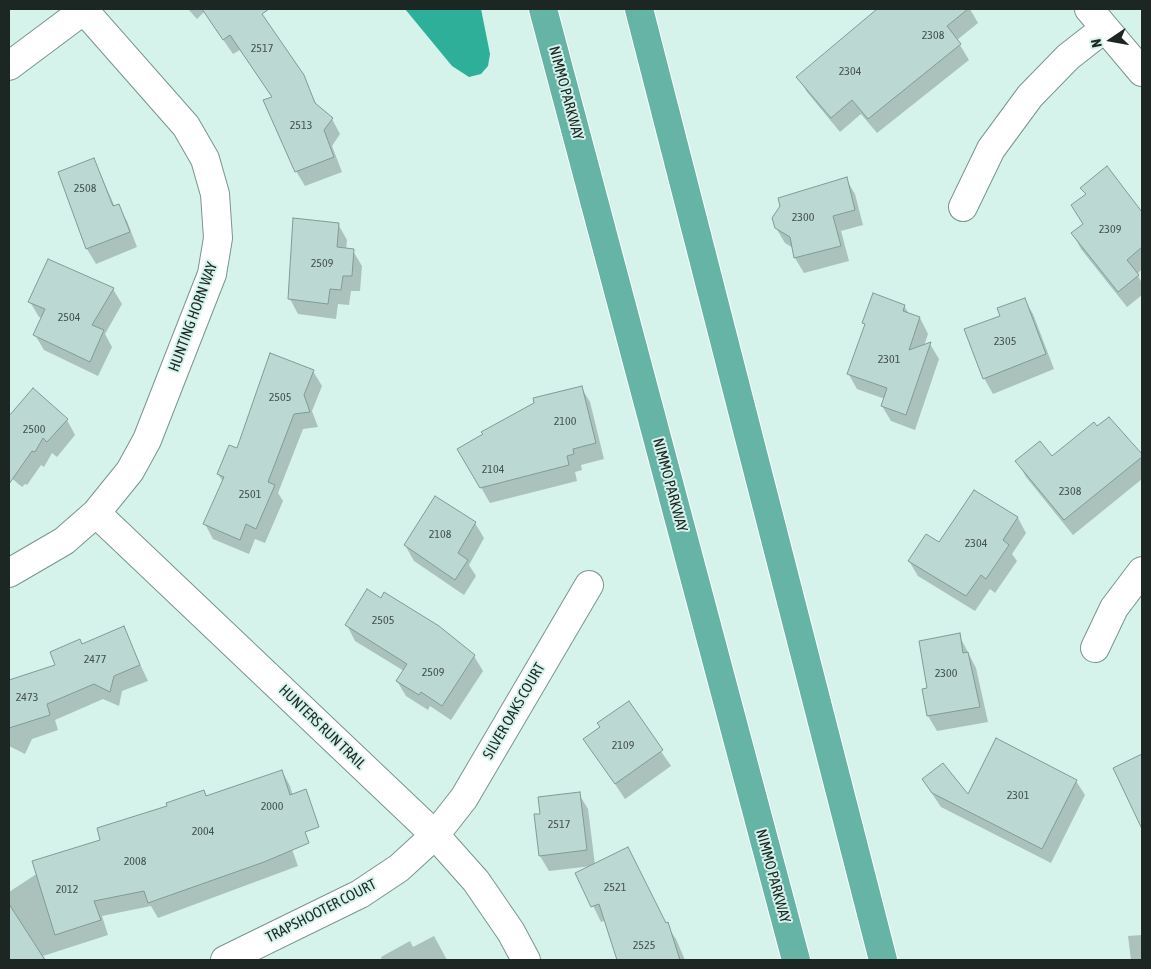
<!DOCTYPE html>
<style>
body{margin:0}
#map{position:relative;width:1151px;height:969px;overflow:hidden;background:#d5f2eb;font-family:"Asap Condensed",sans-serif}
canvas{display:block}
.frame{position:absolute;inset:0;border:10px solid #1c2724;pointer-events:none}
.north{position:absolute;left:1086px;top:15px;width:50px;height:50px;-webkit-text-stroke:4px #d5f2eb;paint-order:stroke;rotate:258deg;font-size:14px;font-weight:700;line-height:20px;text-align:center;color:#1c2724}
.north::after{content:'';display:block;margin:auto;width:18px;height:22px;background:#1c2724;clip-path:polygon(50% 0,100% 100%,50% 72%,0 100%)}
</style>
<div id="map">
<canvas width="1151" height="969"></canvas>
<div class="frame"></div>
<div class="north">N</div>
</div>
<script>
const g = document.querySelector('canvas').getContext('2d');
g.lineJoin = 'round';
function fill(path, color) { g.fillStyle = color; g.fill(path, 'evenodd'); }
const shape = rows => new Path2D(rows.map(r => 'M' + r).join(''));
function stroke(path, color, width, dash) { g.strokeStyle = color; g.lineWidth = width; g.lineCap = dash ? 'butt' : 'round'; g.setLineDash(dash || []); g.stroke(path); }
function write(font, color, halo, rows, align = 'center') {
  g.font = font + ' "Asap Condensed",sans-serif'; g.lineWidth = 4; g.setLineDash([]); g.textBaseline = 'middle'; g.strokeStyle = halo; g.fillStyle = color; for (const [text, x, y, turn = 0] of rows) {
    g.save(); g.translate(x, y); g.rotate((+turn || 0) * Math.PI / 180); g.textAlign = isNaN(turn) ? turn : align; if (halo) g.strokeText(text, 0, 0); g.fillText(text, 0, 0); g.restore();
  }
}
fill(shape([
 [405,9,481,9,490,54,488,66,481,74,469,77,452,66]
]), '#2daf9a');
fill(shape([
 [188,9,257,9,303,76,318,108,332,119,340,134,332,146,342,172,305,186,296,171,273,98,240,50,233,54,204,12,197,19],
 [892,9,970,9,978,23,957,40,969,60,877,133,861,114,840,132,807,92,798,77],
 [94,160,115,207,118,206,127,221,137,247,96,264,87,249],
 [1107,168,1142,214,1142,269,1137,274,1142,283,1142,295,1127,307,1081,249,1073,234,1084,225,1086,195,1082,188],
 [846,179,855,194,863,225,841,231,849,261,804,273,795,258,793,248,785,243,776,228],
 [338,224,347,240,346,250,353,251,362,266,360,291,351,291,349,305,338,304,336,319,298,314,290,299],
 [113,289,122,304,105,334,112,347,98,376,44,350,35,335,42,318,39,317,30,302],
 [1024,299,1033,314,1054,369,993,394,984,378],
 [904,306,910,315,920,318,928,334,924,346,930,344,939,359,915,430,891,421,882,406,885,399,857,389,848,373,866,326,864,322],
 [313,371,322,386,312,411,318,427,303,429,278,493,283,501,265,543,255,539,249,554,213,539,205,524,223,482,218,474,238,450],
 [581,387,590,402,604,459,581,465,582,470,575,472,577,481,490,503,459,449],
 [33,390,67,420,75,435,57,457,52,453,44,467,41,465,27,485,25,484,22,487,9,476,9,418],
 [1109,419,1142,456,1142,479,1073,535,1026,477,1017,461,1052,458],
 [974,492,1018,518,1026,533,1012,554,1017,561,995,593,990,589,975,611,918,576,909,561,939,544],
 [475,523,484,538,469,565,476,576,464,595,414,561,405,545],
 [382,599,474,656,483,671,451,720,430,706,428,710,406,696,397,681,404,671,355,641,347,625],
 [123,628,148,681,122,691,119,706,103,699,55,720,58,730,32,739,25,754,9,746,9,681,57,666,82,645],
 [959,635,976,668,988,722,937,731,928,716,923,690,929,689],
 [628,703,671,766,625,799,585,739],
 [1139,757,1142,761,1142,824,1135,811],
 [282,771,290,786,298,811,281,819,298,866,158,918,151,906,102,916,108,935,43,956,46,960,9,960,9,892,38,873,168,807,204,792,206,797],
 [923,780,968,797,1076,781,1085,795,1051,863,941,807],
 [579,794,588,809,595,865,628,849,666,924,676,939,685,960,619,960,606,920,601,922,577,873,592,866,549,871,540,856,541,815],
 [1142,935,1142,960,1131,960,1128,936],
 [434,936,447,960,382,960,381,957,410,941,413,947]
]), '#0003');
const building = shape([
 [202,9,269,9,262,14,304,75,315,103,333,118,324,130,334,157,295,172,263,100,272,97,230,35,223,40,202,9],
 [877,9,968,9,947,26,961,44,868,119,852,100,831,118,796,77,877,9],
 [94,158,113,206,119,204,130,232,86,249,58,172,94,158],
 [1107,166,1142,212,1142,247,1127,260,1139,275,1118,292,1071,233,1083,224,1071,205,1086,194,1080,188,1107,166],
 [847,177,855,210,833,216,841,246,794,258,790,237,775,228,772,218,780,206,778,198,847,177],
 [293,218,339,223,337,247,354,249,352,276,343,276,341,290,330,289,328,304,288,299,293,218],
 [48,259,114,288,92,325,104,330,90,362,33,335,45,309,28,302,48,259],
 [873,293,905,305,903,311,920,317,909,350,931,342,906,415,881,406,887,388,847,374,865,324,862,323,873,293],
 [1025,298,1046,354,983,379,964,329,1000,316,997,308,1025,298],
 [270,353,314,370,304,395,310,412,294,414,268,482,275,485,256,529,246,524,240,540,203,524,224,477,217,474,229,445,237,448,270,353],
 [582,386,596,443,573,449,574,454,567,456,569,465,480,488,457,449,483,434,481,432,534,403,533,398,582,386],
 [33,388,68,419,47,442,43,438,35,452,32,451,9,484,9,416,33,388],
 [1109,417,1142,454,1142,457,1064,520,1015,461,1040,441,1052,456,1094,422,1097,426,1109,417],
 [974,490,1018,517,1003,540,1009,545,986,579,981,575,966,596,908,561,926,534,939,542,974,490],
 [435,496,476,522,458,553,468,560,455,580,404,545,435,496],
 [367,589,381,598,384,592,439,626,475,655,442,706,421,692,419,695,396,681,407,664,345,625,367,589],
 [124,626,140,665,114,676,110,692,94,684,47,704,50,715,9,728,9,680,55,665,50,652,80,639,82,644,124,626],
 [960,633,963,653,968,652,980,707,927,716,922,689,927,688,919,641,960,633],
 [629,701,663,750,615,784,583,739,600,727,597,723,629,701],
 [996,738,1077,780,1042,849,932,793,922,779,943,763,968,794,996,738],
 [1142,754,1142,829,1113,768,1142,754],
 [282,770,290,795,306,789,319,827,305,832,309,843,264,862,148,903,144,891,94,901,101,920,55,935,32,861,100,840,97,828,167,806,166,803,204,790,206,796,282,770],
 [580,792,587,850,539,856,534,814,540,814,538,797,580,792],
 [628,847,666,923,668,922,680,960,617,960,599,904,591,907,575,873,628,847],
 [9,904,45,960,9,960,9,904]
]);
fill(building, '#bcd8d2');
stroke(building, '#809b94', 1);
const minor = shape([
 [1089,9,1142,72],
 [9,66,84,10],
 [963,207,991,149,1030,96,1068,57,1105,28],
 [96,513,435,835,476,881,511,932,526,960],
 [9,573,64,541,96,513,130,471,147,440,212,274,218,238,215,194,205,159,186,126,83,9],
 [1095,648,1114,608,1142,571],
 [225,960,360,894,399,868,435,835,464,798,589,585]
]);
const trunk = shape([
 [543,9,796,960],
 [639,9,883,960]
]);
stroke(minor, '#7a958e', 30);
stroke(trunk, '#fff', 30);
stroke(minor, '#fff', 28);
stroke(trunk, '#66b4a6', 28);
write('12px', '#445350', null, [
 ["2308",933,35],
 ["2517",262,48],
 ["2304",850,71],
 ["2513",301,125],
 ["2508",85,188],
 ["2300",803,217],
 ["2309",1110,229],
 ["2509",322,263],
 ["2504",69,317],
 ["2305",1005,341],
 ["2301",889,359],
 ["2505",280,397],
 ["2100",565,421],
 ["2500",34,429],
 ["2104",493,469],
 ["2308",1070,491],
 ["2501",250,494],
 ["2108",440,534],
 ["2304",976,543],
 ["2505",383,620],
 ["2477",95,659],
 ["2509",433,672],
 ["2300",946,673],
 ["2473",27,697],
 ["2109",623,745],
 ["2301",1018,795],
 ["2000",272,806],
 ["2517",559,824],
 ["2004",203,831],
 ["2008",135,861],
 ["2521",615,887],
 ["2012",67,889],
 ["2525",644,945]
]);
write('15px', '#1c2724', '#d5f2eb', [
 ["NIMMO PARKWAY",566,93,75],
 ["HUNTING HORN WAY",193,317,-70],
 ["NIMMO PARKWAY",670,485,75],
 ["SILVER OAKS COURT",514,711,-60],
 ["HUNTERS RUN TRAIL",322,727,44],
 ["NIMMO PARKWAY",773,876,75],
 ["TRAPSHOOTER COURT",321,911,-27]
]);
</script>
